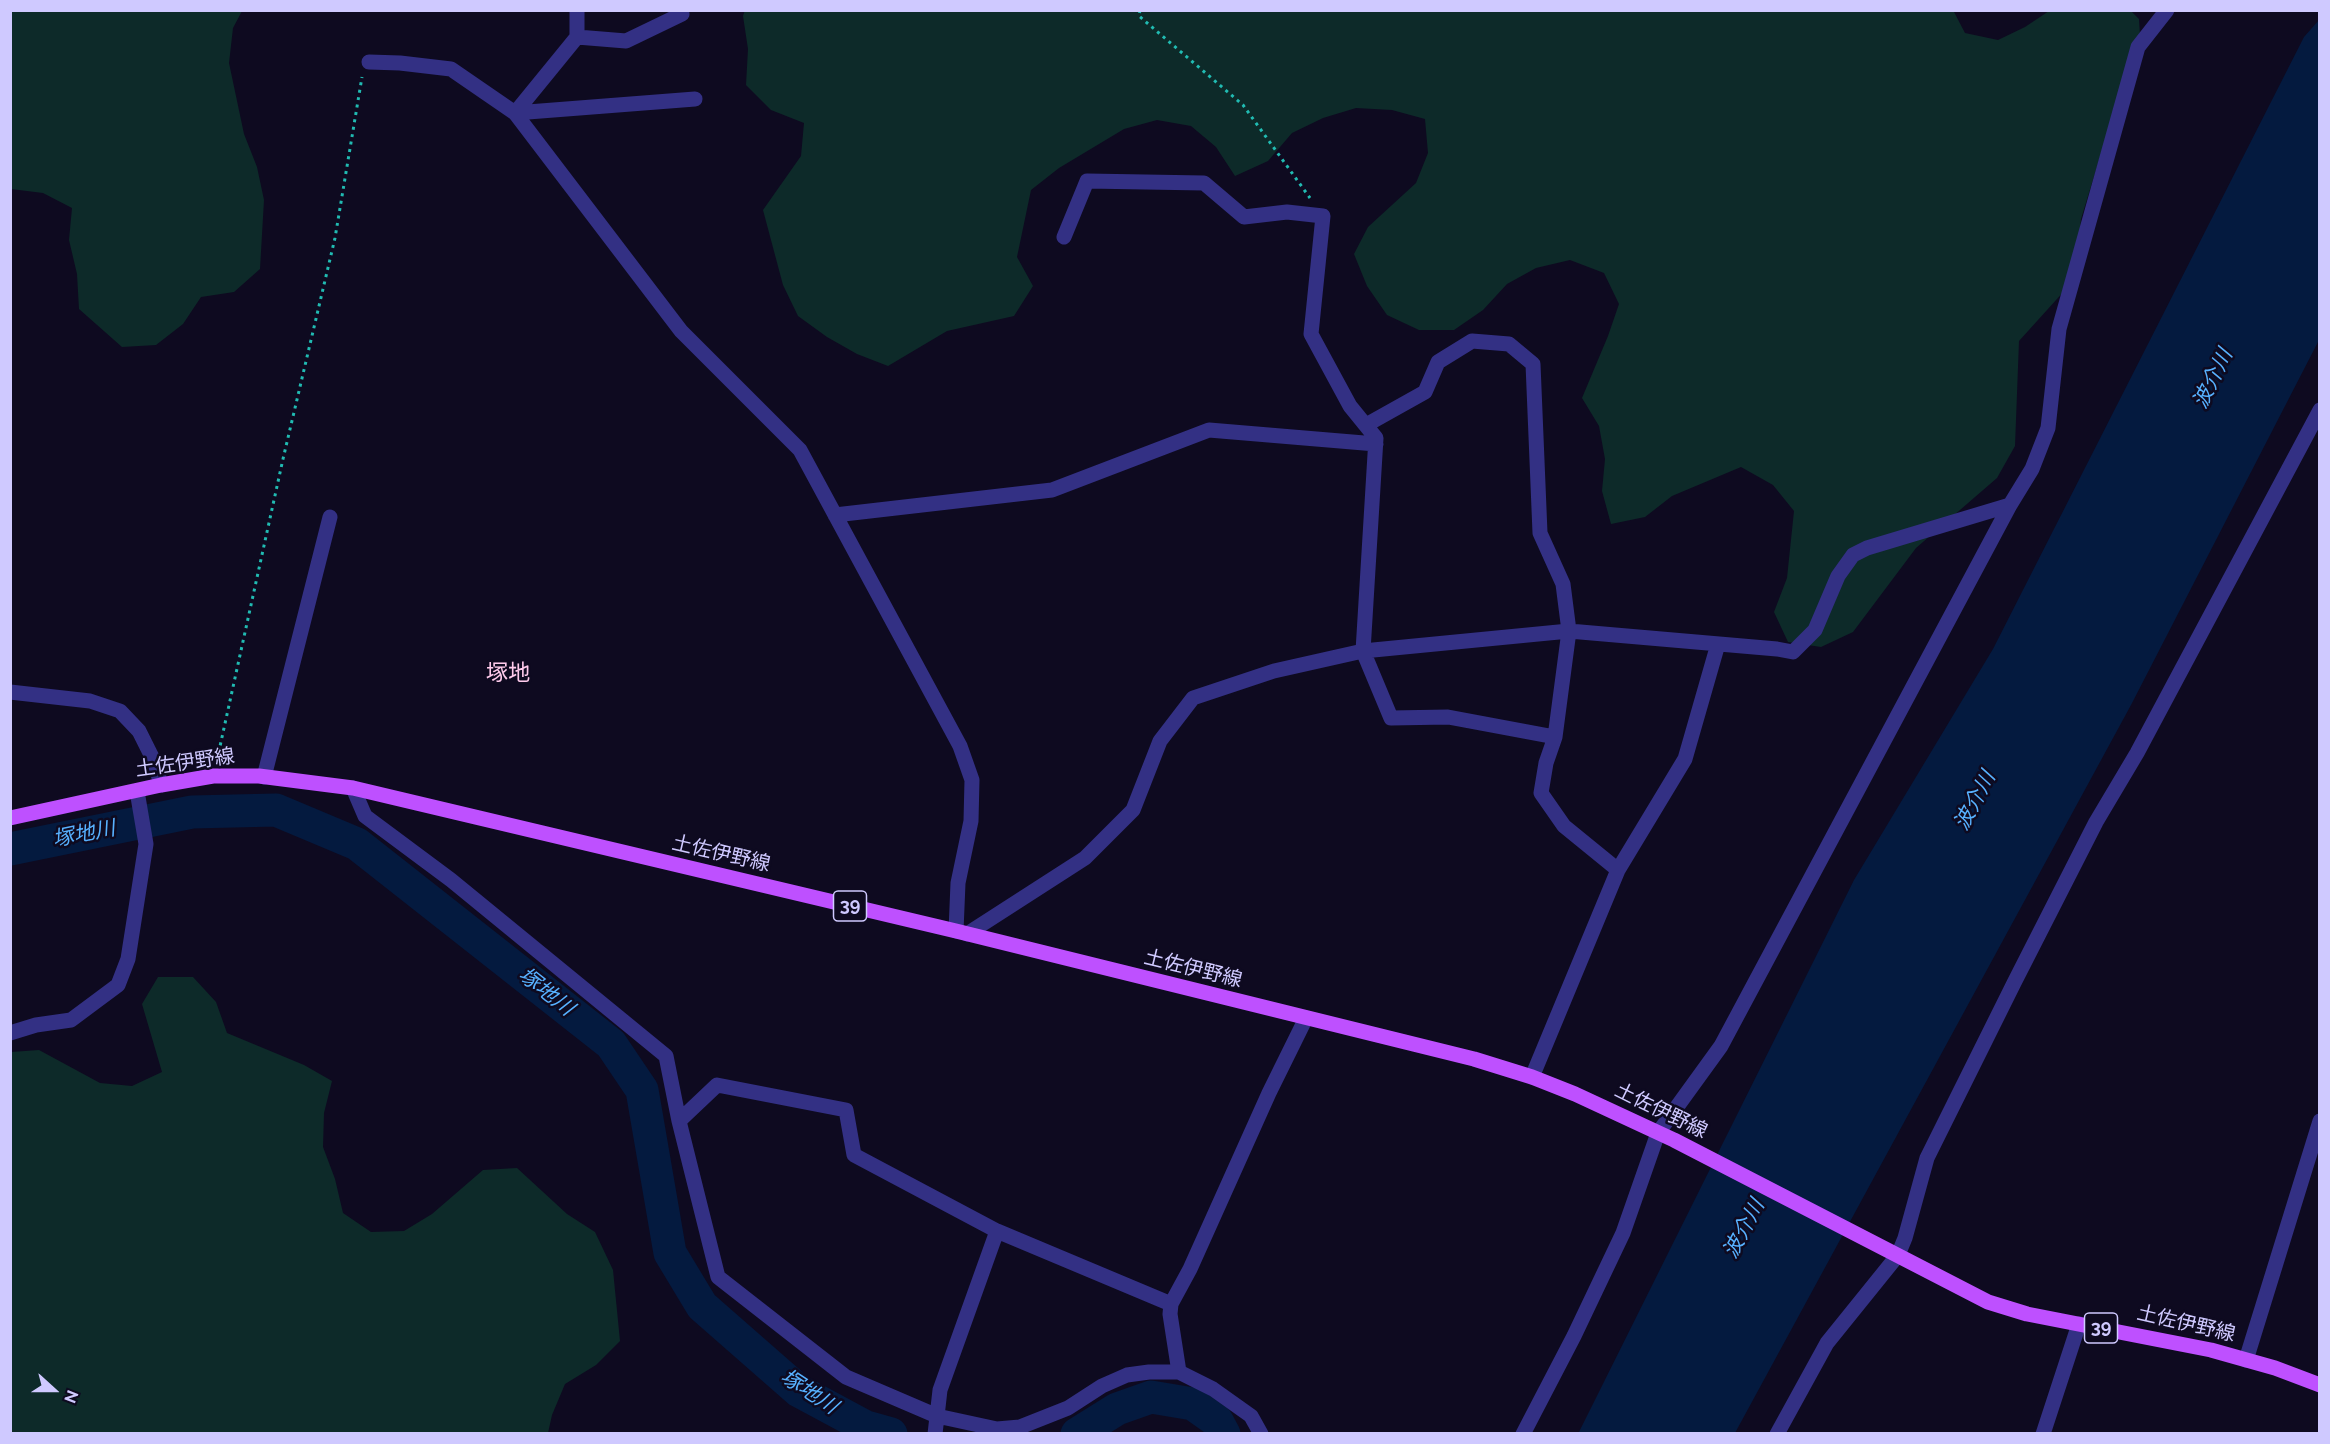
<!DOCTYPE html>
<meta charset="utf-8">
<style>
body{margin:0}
#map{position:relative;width:2330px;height:1444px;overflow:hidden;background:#0e0a20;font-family:Raleway,sans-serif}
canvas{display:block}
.frame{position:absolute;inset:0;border:12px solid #cfc9ff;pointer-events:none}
.north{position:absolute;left:24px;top:1360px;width:60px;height:60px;-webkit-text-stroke:4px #0e0a20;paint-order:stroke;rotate:111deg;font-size:16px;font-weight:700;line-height:24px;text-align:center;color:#cfc9ff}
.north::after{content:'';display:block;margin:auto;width:21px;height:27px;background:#cfc9ff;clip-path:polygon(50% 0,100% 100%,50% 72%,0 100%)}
</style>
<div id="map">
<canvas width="2330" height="1444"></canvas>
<div class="frame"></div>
<div class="north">N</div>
</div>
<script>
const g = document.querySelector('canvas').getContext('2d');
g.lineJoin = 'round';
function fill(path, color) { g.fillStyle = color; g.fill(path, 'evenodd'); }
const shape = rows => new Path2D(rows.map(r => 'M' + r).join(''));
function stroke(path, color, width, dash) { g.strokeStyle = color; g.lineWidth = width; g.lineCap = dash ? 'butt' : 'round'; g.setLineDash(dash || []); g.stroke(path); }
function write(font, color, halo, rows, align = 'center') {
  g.font = font + ' Raleway,"Noto Sans JP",sans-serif'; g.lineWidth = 5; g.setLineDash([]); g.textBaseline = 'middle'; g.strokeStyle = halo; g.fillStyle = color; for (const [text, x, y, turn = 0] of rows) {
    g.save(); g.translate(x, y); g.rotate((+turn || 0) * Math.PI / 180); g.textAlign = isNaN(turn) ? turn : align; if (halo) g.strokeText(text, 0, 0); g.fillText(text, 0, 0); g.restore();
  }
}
fill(shape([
 [11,10,242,11,233,28,229,63,244,134,257,167,264,200,260,269,234,292,201,297,183,324,156,345,122,347,79,309,77,274,69,240,72,208,43,193,11,189],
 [745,10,1953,10,1965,33,1998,40,2025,27,2049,11,2130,10,2139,19,2141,53,2102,150,2081,219,2077,255,2066,289,2019,341,2015,446,1997,478,1916,548,1853,632,1821,647,1788,642,1774,612,1787,578,1794,511,1773,485,1741,467,1672,496,1645,517,1611,524,1602,491,1605,459,1599,426,1582,398,1608,336,1619,304,1604,273,1570,260,1536,268,1507,284,1483,310,1454,330,1419,330,1387,315,1367,286,1354,254,1368,227,1416,183,1428,153,1425,119,1392,110,1356,108,1323,118,1292,133,1268,161,1235,176,1216,147,1191,126,1157,120,1124,129,1059,168,1031,190,1017,257,1033,286,1014,316,947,331,888,366,857,354,827,337,798,316,783,285,763,210,801,156,804,123,771,110,746,85,748,49,743,16],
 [158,977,193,977,216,1002,227,1033,304,1065,332,1081,324,1113,323,1147,335,1179,343,1213,371,1232,404,1231,432,1214,483,1170,517,1168,567,1214,595,1232,613,1270,620,1341,596,1365,565,1384,552,1415,548,1433,11,1433,11,1052,39,1050,100,1083,132,1086,162,1072,142,1004]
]), '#0d2a29');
fill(shape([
 [2319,20,2319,340,2131,705,1735,1433,1578,1434,1854,880,1993,649,2304,37]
]), '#041a3f');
stroke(shape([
 [10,849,192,812,276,810,357,844,611,1044,642,1090,670,1253,702,1306,799,1391,866,1427,891,1434],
 [1077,1434,1117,1409,1151,1397,1193,1404,1217,1421,1224,1434]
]), '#041a3f', 33);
stroke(shape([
 [1140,10,1139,16,1243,105,1310,198],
 [217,760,283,459,335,238,362,77]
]), '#21bbb2', 3, [3, 4.5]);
stroke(shape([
 [577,10,577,37,626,41,682,14],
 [369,62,400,63,451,69,515,113,681,331,800,450,960,746,972,780,971,821,958,883,956,931],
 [515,113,695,99],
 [515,113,577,37],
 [1064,237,1087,181,1204,183,1244,217,1287,212,1323,216,1311,334,1350,406,1376,438,1363,651,1391,718,1448,717,1555,737],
 [835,515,1052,490,1209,430,1376,444],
 [10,692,90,701,120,711,139,731,155,763,161,785],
 [264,777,330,517],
 [353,788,365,816,451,880,666,1056,679,1121,718,1277,846,1377,937,1416,997,1429,1020,1427,1068,1408,1102,1386,1127,1375,1149,1372,1179,1372,1170,1314,1171,1304,1190,1269,1269,1093,1306,1018],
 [1618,870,1685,759,1718,644],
 [967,934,1085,858,1133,810,1160,741,1193,698,1274,671,1363,651,1569,631,1563,584,1540,533,1533,364,1509,344,1472,341,1438,362,1425,392,1366,425],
 [10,1033,36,1025,71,1020,118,985,128,959,146,844,137,791],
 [1532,1077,1618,870,1564,826,1541,793,1546,763,1555,737,1569,631,1777,649,1793,652,1815,630,1838,576,1853,555,1867,548,2010,505],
 [679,1121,717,1085,846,1110,854,1155,997,1231],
 [2246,1360,2320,1121],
 [1179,1372,1213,1389,1251,1416,1261,1434],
 [935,1434,940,1390,997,1231,1171,1304],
 [1523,1434,1574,1336,1623,1233,1658,1133,1721,1046,2010,505,2032,469,2048,428,2059,329,2138,47,2167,10],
 [1777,1434,1827,1343,1898,1255,1905,1238,1927,1158,2014,983,2096,822,2137,753,2320,410],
 [2043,1434,2079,1324]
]), '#333084', 15);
stroke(shape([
 [10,818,161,785,213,776,259,776,353,788,956,931,1474,1059,1532,1077,1575,1094,1674,1140,1988,1302,2027,1314,2211,1350,2275,1368,2320,1385]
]), '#be50ff', 15);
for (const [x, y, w] of [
 [850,906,33],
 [2101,1328,33]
]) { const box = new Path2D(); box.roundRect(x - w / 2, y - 15, w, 30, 4.5); g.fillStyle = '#0e0a20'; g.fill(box); stroke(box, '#cfc9ff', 1.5); }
write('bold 18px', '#cfc9ff', null, [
 ["39",850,906],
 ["39",2101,1328]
]);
write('20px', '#cfc9ff', '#0e0a20', [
 ["土佐伊野線",185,763,-8],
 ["土佐伊野線",721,854,13],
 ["土佐伊野線",1193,969,14],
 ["土佐伊野線",1661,1111,26],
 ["土佐伊野線",2186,1324,13]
]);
write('italic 21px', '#57b1ff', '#0e0a20', [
 ["波介川",2213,379,-64],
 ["波介川",1975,801,-62],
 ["塚地川",84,834,-11],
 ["塚地川",546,992,38],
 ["波介川",1744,1229,-62],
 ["塚地川",809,1392,33]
]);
write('22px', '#ffcbec', '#0e0a20', [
 ["塚地",508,673]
]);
</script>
